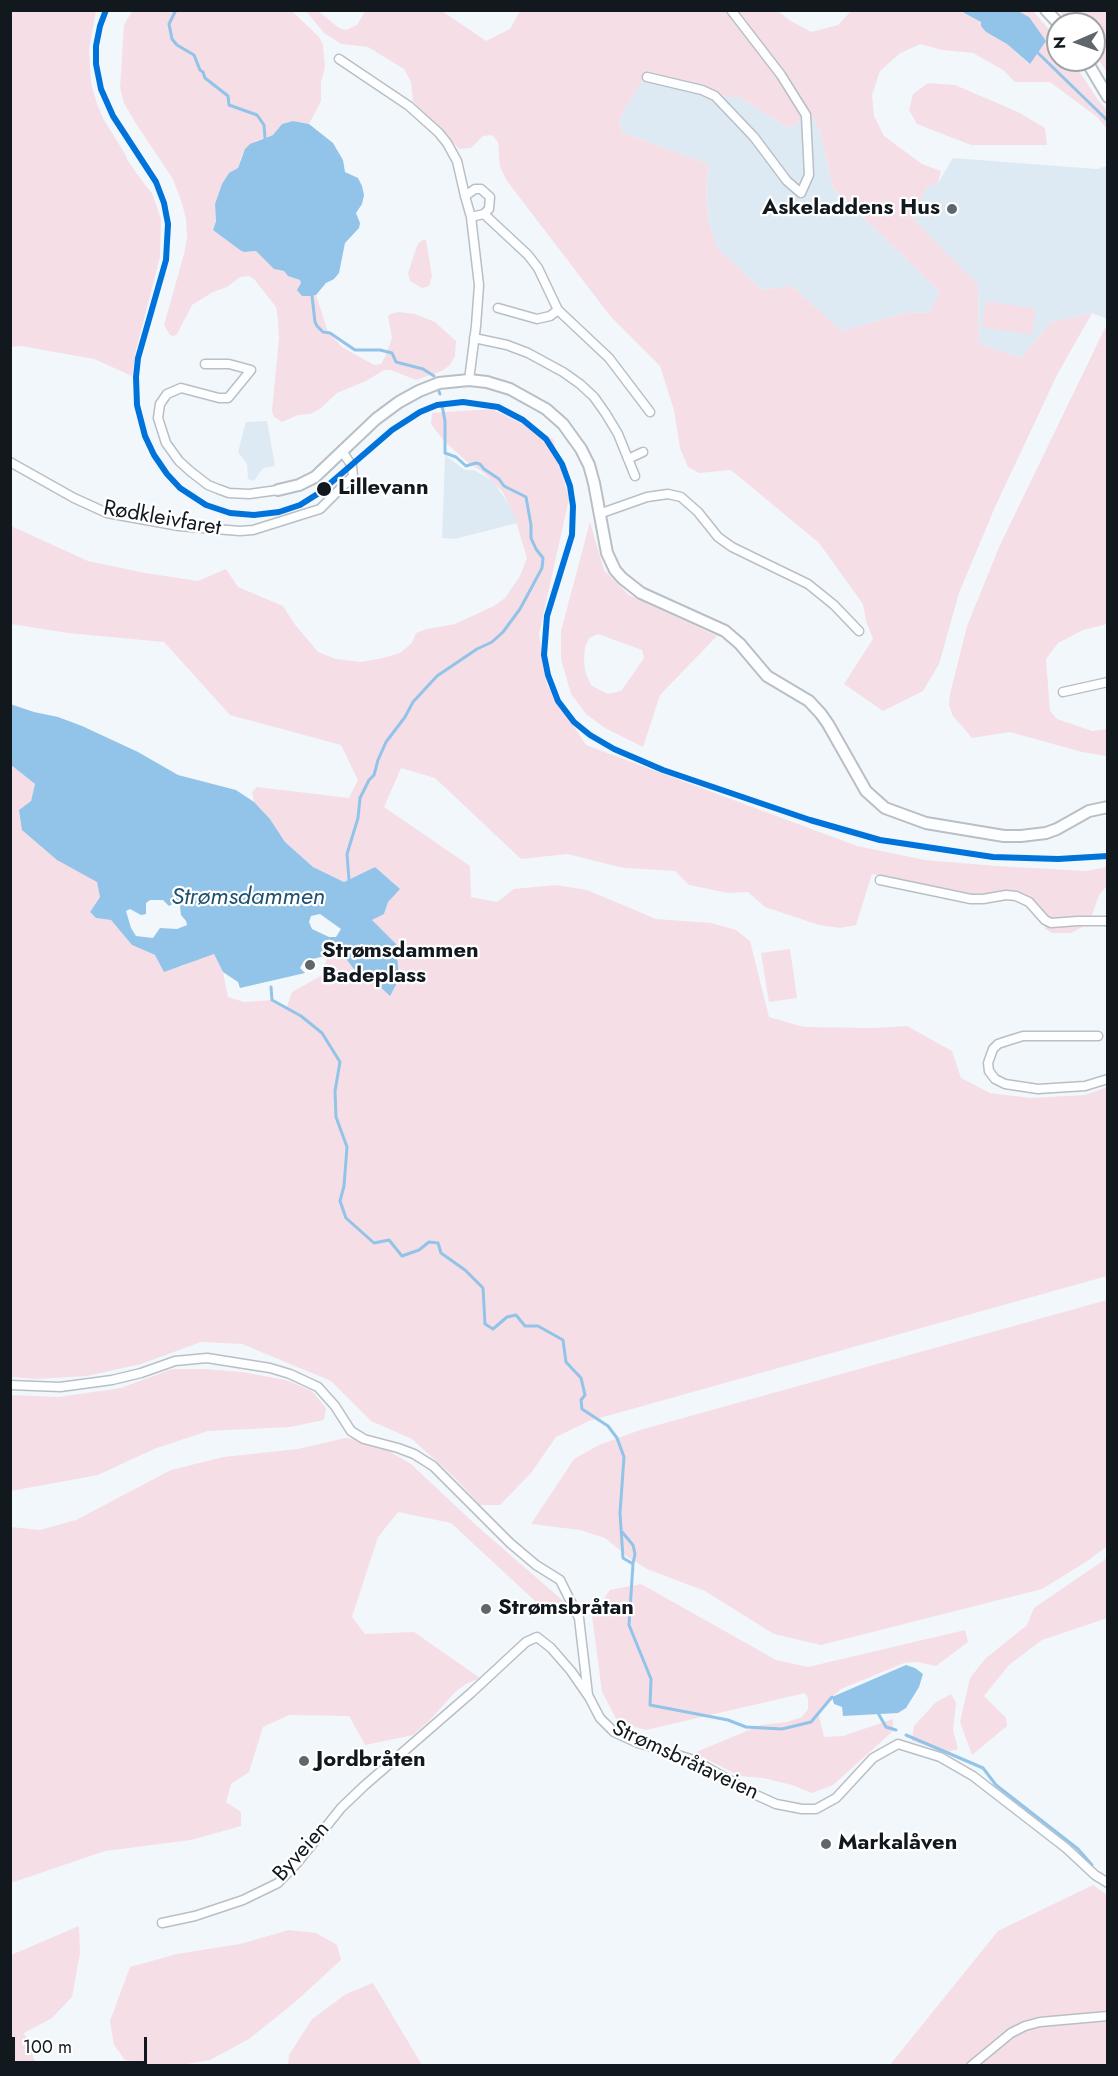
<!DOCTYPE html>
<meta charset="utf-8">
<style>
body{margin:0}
#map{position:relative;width:1118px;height:2076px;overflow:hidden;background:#f2f7fc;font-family:Jost,sans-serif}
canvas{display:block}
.frame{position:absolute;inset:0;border:12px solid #11191f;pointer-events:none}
.north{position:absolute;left:1046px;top:12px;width:60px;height:60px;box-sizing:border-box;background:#fff;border:2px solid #a0a3a5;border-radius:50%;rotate:268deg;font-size:16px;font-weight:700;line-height:24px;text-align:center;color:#11191f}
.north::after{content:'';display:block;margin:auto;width:21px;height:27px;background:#60676c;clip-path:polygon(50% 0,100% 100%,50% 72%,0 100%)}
.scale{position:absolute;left:12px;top:2037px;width:135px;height:27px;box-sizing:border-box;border:3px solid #11191f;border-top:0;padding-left:8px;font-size:18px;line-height:21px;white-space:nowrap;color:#11191f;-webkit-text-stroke:4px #fff;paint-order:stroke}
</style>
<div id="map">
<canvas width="1118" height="2076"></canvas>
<div class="frame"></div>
<div class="north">N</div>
<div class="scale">100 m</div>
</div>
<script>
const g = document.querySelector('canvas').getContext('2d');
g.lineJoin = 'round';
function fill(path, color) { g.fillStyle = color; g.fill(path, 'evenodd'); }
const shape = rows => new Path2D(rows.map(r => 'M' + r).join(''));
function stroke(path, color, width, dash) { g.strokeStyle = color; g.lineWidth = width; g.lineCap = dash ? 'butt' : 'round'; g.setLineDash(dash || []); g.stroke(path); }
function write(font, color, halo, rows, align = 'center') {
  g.font = font + ' Jost,sans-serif'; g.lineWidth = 4.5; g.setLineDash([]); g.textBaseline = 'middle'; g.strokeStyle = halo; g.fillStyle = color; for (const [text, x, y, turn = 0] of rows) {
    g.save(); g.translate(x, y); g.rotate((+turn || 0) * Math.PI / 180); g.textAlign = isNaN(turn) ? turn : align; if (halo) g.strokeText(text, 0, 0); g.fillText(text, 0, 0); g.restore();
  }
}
fill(shape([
 [647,74,703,86,727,97,739,97,786,127,794,126,808,108,820,131,833,188,940,292,929,313,909,312,841,331,792,286,762,290,718,249,709,222,706,193,709,164,623,133,619,122,625,108],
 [953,158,1097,169,1107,166,1107,319,1092,313,1051,322,1021,358,979,344,978,285,913,219,925,189,938,183],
 [267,421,275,466,263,468,254,481,248,479,247,464,238,452,246,422],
 [445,455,465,470,474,470,493,481,521,522,455,539,442,538]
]), '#deeaf3');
fill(shape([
 [11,10,96,11,89,49,91,83,97,104,104,120,125,154,128,161,145,185,152,193,161,219,160,257,136,350,132,376,94,359,21,346,11,347],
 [132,11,292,11,319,37,323,45,325,67,321,82,321,101,309,124,293,121,282,124,273,135,256,141,242,155,238,168,222,184,215,204,216,220,213,230,248,252,256,251,278,270,284,271,289,276,300,280,302,282,298,288,302,296,316,295,328,332,342,347,374,365,381,364,385,357,392,338,388,317,390,314,399,312,415,314,435,322,456,341,455,356,450,365,442,371,416,380,391,370,384,370,366,381,337,393,320,409,310,414,298,415,282,422,274,417,272,411,279,338,278,319,276,307,254,279,249,276,240,277,227,287,213,292,192,305,177,334,174,336,170,335,164,325,184,254,187,238,186,219,182,203,173,179,135,122,124,103,120,88,124,25],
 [306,11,318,11,339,28,346,30,357,25,365,11,442,11,486,41,510,29,520,11,778,11,789,20,811,32,838,25,851,11,964,11,965,14,981,22,986,32,1007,44,1029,64,1037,52,1029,17,1018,11,1033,11,1058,40,1058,60,1072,60,1098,100,1107,110,1107,129,1097,117,1050,82,1015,82,1003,70,973,53,942,50,920,44,899,54,880,71,872,95,874,116,884,136,922,164,941,171,938,183,925,189,913,219,978,285,979,344,1021,358,1051,322,1092,313,1057,375,995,507,959,593,939,664,923,691,883,711,844,684,873,639,866,621,863,604,819,543,731,470,699,473,688,467,680,448,674,410,660,366,611,317,507,181,500,167,498,142,492,135,483,136,471,148,459,149,413,101,411,82,404,69,368,47,341,44,324,33],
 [647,74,703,86,727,97,739,97,786,127,794,126,808,109,820,131,833,188,940,292,929,313,909,312,841,331,792,286,762,290,718,249,709,222,706,193,709,164,623,133,619,122,625,108],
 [1059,11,1107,11,1107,72,1094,53,1094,24,1072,24],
 [928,83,955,85,1018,112,1045,128,1047,145,971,145,917,124,909,110,913,94],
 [426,240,432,276,429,286,422,288,410,281,408,273,418,243,423,240],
 [986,301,1036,309,1032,335,982,327],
 [1105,328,1108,329,1107,624,1083,630,1058,643,1046,659,1050,711,1057,719,1092,731,1107,729,1107,756,1082,752,1010,732,972,738,953,716,949,705,950,694,967,626,1000,545],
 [492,409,553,439,569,499,539,634,547,685,586,745,857,846,925,860,997,866,1086,871,1107,867,1107,886,1099,895,1092,915,1086,925,1071,933,1052,933,1045,929,1046,917,1040,908,1030,899,974,896,872,874,856,925,840,928,819,925,765,907,748,892,728,893,689,885,675,871,624,868,567,854,521,859,435,778,401,768,384,807,470,866,471,897,497,902,514,889,556,885,587,890,656,919,711,923,736,930,750,941,769,1017,804,1027,872,1028,907,1026,952,1051,961,1078,990,1093,1031,1098,1085,1095,1107,1087,1107,1276,589,1421,556,1437,531,1473,500,1505,480,1505,455,1478,412,1439,371,1421,331,1381,242,1344,201,1342,141,1364,87,1376,37,1379,11,1377,11,765,35,784,31,801,82,873,97,882,100,897,90,912,96,918,111,920,132,945,181,967,201,957,214,954,223,972,228,997,244,1002,272,1000,286,1009,292,992,319,977,326,971,324,965,329,955,344,956,365,984,376,983,390,995,372,920,384,914,388,902,375,867,344,882,313,867,285,842,270,819,254,802,252,792,257,787,349,798,358,780,341,745,230,715,164,642,68,633,11,624,11,526,88,561,145,573,198,581,226,569,238,587,283,606,293,622,318,652,336,659,361,662,383,658,400,653,412,643,416,633,427,629,455,624,494,606,505,598,520,576,527,558,513,512,502,491,484,473,466,461,444,441,431,424,432,413],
 [590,522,604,570,629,595,717,636,660,695,643,747,605,728,586,714,571,694,561,659,561,631],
 [598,634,642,650,644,658,621,691,608,694,596,688,591,685,585,671,584,660,585,647,589,638],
 [790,949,797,998,769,1002,761,953],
 [1107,1300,1107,1546,1089,1560,1042,1589,821,1645,774,1634,705,1591,647,1569,629,1558,605,1538,580,1530,531,1524,574,1459,599,1445,640,1430],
 [172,1369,205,1369,242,1372,286,1380,312,1391,326,1408,324,1420,290,1427,208,1431,154,1449,98,1475,11,1491,11,1395,58,1397,121,1388],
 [345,1438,370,1440,411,1464,477,1526,569,1606,555,1612,535,1601,451,1523,398,1512,378,1537,352,1617,365,1634,414,1632,480,1678,466,1684,455,1692,429,1721,413,1735,365,1745,349,1716,289,1715,263,1727,249,1772,231,1784,226,1802,241,1812,241,1826,191,1840,105,1851,11,1883,11,1527,40,1530,76,1520,171,1470,223,1457,298,1449],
 [1107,1558,1107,1618,1042,1640,1009,1665,984,1696,1006,1718,1007,1726,972,1755,960,1722,970,1678,985,1659,1027,1625,1034,1608],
 [641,1584,776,1660,808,1667,965,1630,968,1642,936,1666,917,1662,904,1663,841,1689,832,1697,818,1712,824,1737,843,1736,893,1719,893,1731,833,1785,812,1793,792,1785,763,1778,740,1776,694,1753,761,1725,787,1722,802,1717,808,1709,808,1698,805,1693,646,1730,618,1722,602,1692,592,1616,610,1590],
 [951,1694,956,1703,953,1730,958,1749,947,1752,912,1741,914,1726,935,1703],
 [1093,1885,1107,1895,1107,2065,889,2066,998,1931],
 [79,1926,80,1953,72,1997,52,2018,24,2033,35,2061,43,2065,11,2065,11,1955],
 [289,1930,316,1933,337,1945,341,1960,294,2003,249,2039,210,2060,176,2066,153,2065,125,2060,114,2045,110,2021,130,1967,177,1954,240,1944],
 [373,1983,422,2065,288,2065,289,2055,312,2019,346,1994]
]), '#f6dee7');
fill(shape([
 [964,11,1018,11,1029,17,1046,41,1030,64,1007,44,986,32,981,26,981,22,964,13],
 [293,121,309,124,333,143,343,160,345,172,358,178,362,186,364,195,362,204,356,213,360,223,359,228,345,243,339,273,334,279,326,283,316,295,309,296,302,296,297,290,301,283,300,280,288,276,284,271,274,269,256,251,244,252,240,250,213,230,216,221,215,204,222,184,229,173,238,168,245,149,250,144,273,135,282,124],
 [10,704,34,712,58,717,82,726,138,752,178,775,236,790,254,802,270,819,285,842,313,867,344,882,375,867,400,889,388,902,384,914,372,920,396,944,399,979,390,996,376,983,365,984,344,956,329,955,304,961,300,968,305,973,240,988,238,982,223,972,214,954,164,972,155,955,132,945,111,920,96,918,90,912,100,897,97,882,57,860,22,830,19,810,31,801,35,784,11,765],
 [150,900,163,900,169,906,174,903,180,906,181,915,186,921,187,925,177,929,160,928,153,938,136,936,131,928,126,911,130,909,141,915,146,914,146,903],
 [320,914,341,929,336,937,329,937,312,929,309,922,311,916],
 [906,1665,915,1668,923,1674,919,1687,906,1708,898,1713,843,1716,842,1707,834,1704,832,1697]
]), '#91c4e8');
stroke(shape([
 [176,10,169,24,172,39,177,45,194,55,200,70,203,72,205,78,228,96,229,105,257,115,264,125,265,138],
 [1037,52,1108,121],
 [312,296,315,322,317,326,323,332,330,333,355,350,380,350,392,353,396,362,423,369,434,376],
 [438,389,440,394],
 [349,880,347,854,358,818,360,798,369,780,374,775,378,760,386,742,405,717,413,702,437,676,477,649,492,642,503,632,520,609,542,568,543,558,536,549,531,538,531,525,526,497,504,486,499,479,484,469,480,464,476,463,466,466,456,457,445,453,445,421,442,405],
 [271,987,272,1000,301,1016,322,1033,340,1062,335,1091,336,1117,347,1147,344,1186,340,1201,346,1218,374,1243,389,1240,402,1256,419,1250,429,1242,438,1243,441,1253,465,1270,483,1288,485,1324,493,1329,507,1317,516,1315,525,1326,538,1326,563,1340,566,1362,581,1378,585,1395,581,1400,582,1409,608,1426,617,1438,624,1457,620,1513,623,1558,633,1564,629,1625,651,1679,650,1705,728,1720,746,1727,782,1729,811,1722,832,1697],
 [622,1532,633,1545,635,1554,633,1563],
 [878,1713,886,1727,896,1730],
 [906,1735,983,1768,996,1785,1078,1849,1092,1865]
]), '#91c4e8', 3);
const street = shape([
 [339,59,409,106,439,133,447,143,457,161,465,196],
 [647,77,702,90,715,96,754,137,787,181,801,193,809,175,806,115,781,75,731,10],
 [484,214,528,255,538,268,558,310,609,358,650,412],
 [498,308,537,319,550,316,558,310],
 [474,338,507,345,528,353,563,372,580,384,594,397,606,414,618,434,635,476],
 [205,364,229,364,251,370,228,398,219,398,181,388,167,394,160,404,158,418,166,443,179,461,190,471,208,485,218,489,229,493,249,494,278,490],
 [469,380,476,326,479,285,471,217,465,196,475,189,481,189,490,197,489,209,484,214,471,217],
 [628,459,643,452],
 [10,462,74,498,107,513,179,526,240,531,253,530,320,509,353,476,352,466,342,451],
 [599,514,647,497,668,494,681,497,698,512,718,537,732,547,808,584,834,605,859,631],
 [1063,692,1108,682],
 [880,880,971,899,983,899,1006,895,1016,896,1029,902,1045,920,1051,923,1078,921,1108,921],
 [1098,1036,1023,1036,1007,1041,998,1044,993,1049,988,1063,989,1071,995,1079,1005,1084,1038,1089,1085,1086,1108,1079],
 [10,1385,60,1387,112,1380,141,1373,175,1361,207,1358,270,1368,290,1374,318,1387,335,1406,351,1431,364,1439,398,1448,414,1454,433,1466,510,1543,536,1565,560,1580,579,1618,588,1695],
 [162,1923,195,1916,243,1900,278,1883,298,1862,341,1808,364,1786,471,1693,526,1642,537,1637,551,1648,571,1671,589,1697,600,1718,614,1732,638,1743,694,1760,754,1794,776,1804,802,1809,816,1809,836,1798,873,1758,898,1744,940,1757,973,1776,1066,1848,1095,1875,1108,1883],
 [971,2066,1011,2033,1025,2026,1040,2022,1108,2016]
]);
const secondary = shape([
 [1046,10,1059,24],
 [1086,60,1108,97],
 [278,490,299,485,315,477,376,419,399,402,419,391,439,383,469,380,487,382,510,389,546,409,563,424,581,449,589,465,594,483,607,553,615,570,622,578,641,593,725,631,740,644,767,676,809,701,821,714,828,724,866,791,885,808,926,823,1004,836,1021,836,1046,833,1057,829,1089,811,1108,807]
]);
stroke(street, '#b9bfc4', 11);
stroke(secondary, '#b9bfc4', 14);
stroke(street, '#fdfeff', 8);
stroke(secondary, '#fdfeff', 10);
stroke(shape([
 [106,10,100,26,96,46,96,64,101,89,113,116,156,182,164,203,168,224,166,260,138,358,136,377,137,405,145,436,154,455,167,474,180,488,206,505,230,513,254,515,279,512,300,505,319,493,392,430,420,412,437,405,463,402,498,407,523,420,546,439,562,464,570,486,573,506,572,535,547,616,544,655,548,675,558,701,574,722,590,735,614,749,663,770,810,820,880,840,993,857,1058,859,1108,856]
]), '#0073db', 6);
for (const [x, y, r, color] of [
 [952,209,6,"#60676c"],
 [324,489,8,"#11191f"],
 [310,965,6,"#60676c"],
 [486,1609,6,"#60676c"],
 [304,1761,6,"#60676c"],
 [826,1844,6,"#60676c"]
]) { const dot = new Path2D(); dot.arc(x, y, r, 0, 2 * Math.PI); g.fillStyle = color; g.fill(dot); stroke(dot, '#fff', 2); }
write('bold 22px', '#11191f', '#fff', [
 ["Askeladdens Hus",940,209,"right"],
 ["Strømsdammen",322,952],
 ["Badeplass",322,977],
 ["Strømsbråtan",498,1609],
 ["Jordbråten",316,1761],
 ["Markalåven",838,1844]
], 'left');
write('bold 22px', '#11191f', '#fff', [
 ["Lillevann",338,489]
], 'left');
write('22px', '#11191f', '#fff', [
 ["Rødkleivfaret",162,519,10],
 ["Strømsbråtaveien",685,1761,25],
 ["Byveien",302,1852,-48]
]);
write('italic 24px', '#1e5275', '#fff', [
 ["Strømsdammen",248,898]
]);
</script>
